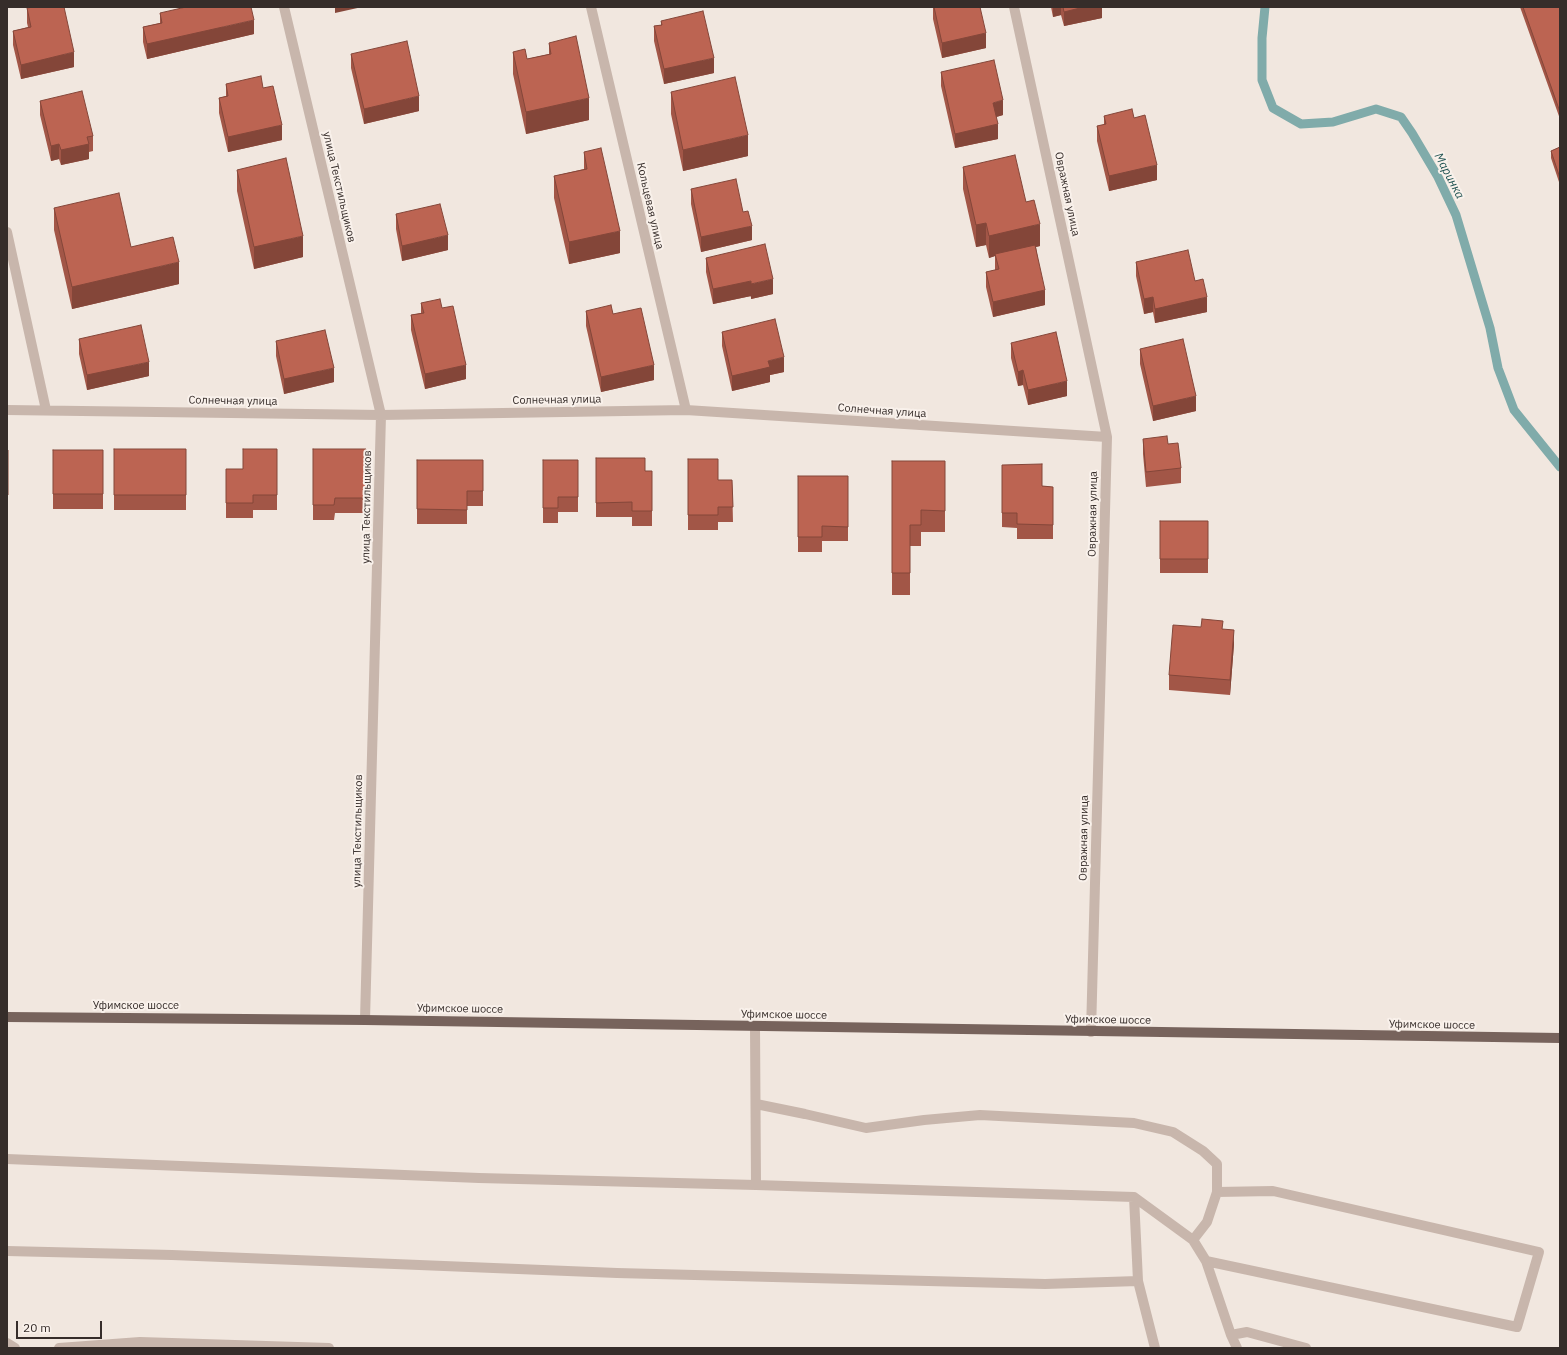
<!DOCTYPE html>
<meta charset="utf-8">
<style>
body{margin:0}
#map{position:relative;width:1567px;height:1355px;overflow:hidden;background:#f1e7df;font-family:"IBM Plex Sans",sans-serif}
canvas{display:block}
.frame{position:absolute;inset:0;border:8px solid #362d2a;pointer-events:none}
.scale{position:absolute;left:16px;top:1321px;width:86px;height:18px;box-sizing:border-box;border:2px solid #362d2a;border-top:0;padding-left:5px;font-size:12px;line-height:14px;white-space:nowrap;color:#362d2a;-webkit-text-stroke:3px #f9f1eb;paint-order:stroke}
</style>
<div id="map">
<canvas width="1567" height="1355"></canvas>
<div class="frame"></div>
<div class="scale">20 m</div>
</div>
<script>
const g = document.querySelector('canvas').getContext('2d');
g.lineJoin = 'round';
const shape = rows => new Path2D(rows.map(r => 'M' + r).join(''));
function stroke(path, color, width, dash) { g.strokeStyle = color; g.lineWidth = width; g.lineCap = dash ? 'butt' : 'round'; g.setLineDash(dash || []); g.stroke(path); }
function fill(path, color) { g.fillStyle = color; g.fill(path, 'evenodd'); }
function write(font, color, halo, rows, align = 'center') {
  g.font = font + ' "IBM Plex Sans",sans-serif'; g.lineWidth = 4; g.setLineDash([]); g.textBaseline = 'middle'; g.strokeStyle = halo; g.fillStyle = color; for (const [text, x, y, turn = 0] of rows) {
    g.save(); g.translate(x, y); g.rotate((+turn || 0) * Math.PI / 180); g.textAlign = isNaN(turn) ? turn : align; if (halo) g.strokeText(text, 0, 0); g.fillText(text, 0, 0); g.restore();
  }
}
stroke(shape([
 [1265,7,1262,38,1262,80,1273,108,1301,124,1333,122,1376,109,1401,117,1412,133,1438,177,1456,215,1490,328,1498,368,1514,410,1560,467]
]), '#80abaa', 9);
stroke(shape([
 [284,7,381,415,365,1020],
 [591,7,686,410],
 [1014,7,1107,437,1091,1032],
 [7,232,46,410],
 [7,410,381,415,686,410,1107,437],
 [756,1104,805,1114,866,1128,924,1120,980,1115,1134,1123,1173,1132,1203,1151,1217,1164,1217,1192,1207,1222,1193,1240],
 [7,1159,479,1178,756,1185,755,1026],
 [756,1185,1134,1197,1193,1240,1206,1261,1231,1335,1237,1348],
 [1134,1197,1138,1281,1155,1348],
 [7,1251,172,1255,617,1273,1045,1284,1138,1281],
 [1206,1261,1517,1327,1539,1252,1273,1191,1217,1192],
 [1231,1335,1247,1332,1306,1348],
 [7,1343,15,1348],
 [59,1348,140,1342,329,1348]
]), '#c8b6ac', 10);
stroke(shape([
 [7,1017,365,1020,1560,1038]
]), '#77635c', 10);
fill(shape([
 [933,7,980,7,986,48,942,58,933,19],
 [1051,7,1102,7,1102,18,1064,26,1061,15,1053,17],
 [1520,7,1560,7,1560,119],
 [27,8,74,67,21,79,13,45,13,31,28,27,27,23],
 [160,13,254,34,147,59,143,42,143,27,160,23],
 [661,21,714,73,664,84,654,41,654,26,661,25],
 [549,43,589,120,526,134,513,74,513,52,527,59,549,54],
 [351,54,419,111,364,124,351,68],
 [941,72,1003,115,996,117,998,139,955,148,941,86],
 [226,84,263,88,282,140,228,152,219,113,219,98,226,96],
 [671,92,748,156,683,171,671,114],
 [40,101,93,136,93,151,89,152,89,159,61,165,59,159,51,161,40,115],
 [1104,116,1134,118,1157,180,1109,191,1097,141,1097,126,1104,125],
 [1560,147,1560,185,1551,158,1551,151],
 [584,152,620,253,569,264,554,198,554,176,584,169],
 [963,167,1026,202,1040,246,1036,247,1045,305,993,317,986,287,986,272,995,270,995,256,989,258,986,245,976,247,963,189],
 [237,170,303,257,254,269,237,191],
 [691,189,743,212,752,240,701,252,691,204],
 [54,208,131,247,179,284,72,309,54,230],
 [396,214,448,250,402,261,396,229],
 [706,258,773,294,751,299,751,296,713,304,706,272],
 [1136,262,1195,281,1207,312,1155,323,1153,312,1144,314,1136,276],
 [421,303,442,308,466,379,425,389,411,330,411,315,421,313],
 [586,311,613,314,654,380,601,392,586,326],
 [722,332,784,372,770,375,770,382,732,391,722,346],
 [79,339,149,376,87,390,79,354],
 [276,341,334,382,284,394,276,356],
 [1011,343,1067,396,1028,405,1023,385,1018,386,1011,358],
 [1140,349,1196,411,1153,421,1140,364],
 [1143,439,1168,444,1181,468,1181,483,1146,487,1143,454],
 [114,449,186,449,186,510,114,510],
 [277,449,277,510,253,510,253,518,226,518,226,469,243,469],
 [313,449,366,449,366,513,335,513,334,520,313,520],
 [7,450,8,450,8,510,7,510],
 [53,450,103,450,103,509,53,509],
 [596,458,645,471,652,471,652,526,632,526,632,517,596,517],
 [688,459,718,480,732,480,733,522,718,522,718,530,688,530],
 [417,460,483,460,483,506,467,506,467,524,417,524],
 [543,460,578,460,578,512,558,512,558,523,543,523],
 [892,461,945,461,945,532,921,532,921,546,910,546,910,595,892,595],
 [1002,465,1042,486,1053,487,1053,539,1017,539,1017,528,1002,527],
 [798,476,848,476,848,541,822,541,822,552,798,552],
 [1160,521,1208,521,1208,573,1160,573],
 [1223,629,1234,644,1230,695,1169,690,1169,675]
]), '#a25647');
fill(shape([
 [335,7,362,7,335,13],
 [1053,7,1061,7,1061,15,1053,17],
 [1084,7,1102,7,1102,18,1064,26,1064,12],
 [254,20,254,34,147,59,147,44],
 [986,33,986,48,942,58,942,43],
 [74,52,74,67,21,79,21,65],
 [714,58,714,73,664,84,664,69],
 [419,96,419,111,364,124,364,109],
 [589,98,589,120,526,134,526,112],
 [1003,100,1003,115,993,118,993,103],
 [998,124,998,139,955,148,955,134],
 [282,125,282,140,228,152,228,137],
 [748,135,748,156,683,171,683,150],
 [59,144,59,159,51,161,51,146],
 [89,144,89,159,61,165,61,150],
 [1157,165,1157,180,1109,191,1109,176],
 [986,223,986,245,976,247,976,225],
 [1040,224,1040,246,996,256,995,254,995,256,989,258,989,236],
 [752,226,752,240,701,252,701,237],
 [620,231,620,253,569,264,569,242],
 [448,235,448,250,402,261,402,246],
 [303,236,303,257,254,269,254,247],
 [179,262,179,284,72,309,72,287],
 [773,279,773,294,751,299,751,284],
 [751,281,751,296,713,304,713,289],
 [1045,290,1045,305,993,317,993,302],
 [1153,297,1153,312,1144,314,1144,299],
 [1207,297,1207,312,1155,323,1155,309],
 [784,357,784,372,770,375,770,382,732,391,732,376,768,361],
 [149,362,149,376,87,390,87,375],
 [466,365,466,379,425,389,425,374],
 [654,365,654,380,601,392,601,377],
 [334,368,334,382,284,394,284,379],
 [1023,370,1023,385,1018,386,1018,372],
 [1067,381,1067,396,1028,405,1028,390],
 [1196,396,1196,411,1153,421,1153,406],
 [1234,630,1234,644,1230,695,1230,680]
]), '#844639');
const building = shape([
 [33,7,64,7,74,52,21,65,13,31,31,27,27,8,33,7],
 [186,7,251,7,254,20,147,44,143,27,162,23,160,13,186,7],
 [934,7,980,7,986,33,942,43,934,7],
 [1063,7,1084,7,1064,12,1063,7],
 [1523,7,1560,7,1560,112,1523,7],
 [703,11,714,58,664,69,654,26,662,25,661,21,703,11],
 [576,36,589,98,526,112,513,52,525,49,527,59,551,54,549,43,576,36],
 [407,41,419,96,364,109,351,54,407,41],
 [994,60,1003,100,993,103,998,124,955,134,941,72,994,60],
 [261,76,263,88,273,86,282,125,228,137,219,98,228,96,226,84,261,76],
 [735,77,748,135,683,150,671,92,735,77],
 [82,91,93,136,87,137,89,144,61,150,59,144,51,146,40,101,82,91],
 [1132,109,1134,118,1145,115,1157,165,1109,176,1097,126,1106,124,1104,116,1132,109],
 [1560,147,1560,178,1551,151,1560,147],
 [601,148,620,231,569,242,554,176,587,169,584,152,601,148],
 [1015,155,1026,202,1034,200,1040,224,989,236,986,223,976,225,963,167,1015,155],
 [286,158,303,236,254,247,237,170,286,158],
 [736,179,743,212,748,211,752,226,701,237,691,189,736,179],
 [119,193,131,247,173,237,179,262,72,287,54,208,119,193],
 [440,204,448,235,402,246,396,214,440,204],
 [765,244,773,279,751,284,751,281,713,289,706,258,765,244],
 [1035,245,1045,290,993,302,986,272,999,269,995,254,1035,245],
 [1188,250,1195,281,1203,279,1207,297,1155,309,1153,297,1144,299,1136,262,1188,250],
 [440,299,442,308,453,306,466,365,425,374,411,315,424,313,421,303,440,299],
 [611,305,613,314,641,308,654,365,601,377,586,311,611,305],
 [775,319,784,357,768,361,770,367,732,376,722,332,775,319],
 [141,325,149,362,87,375,79,339,141,325],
 [325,330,334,368,284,379,276,341,325,330],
 [1056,332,1067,381,1028,390,1023,370,1018,372,1011,343,1056,332],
 [1183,339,1196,396,1153,406,1140,349,1183,339],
 [1167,436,1168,444,1178,443,1181,468,1146,472,1143,439,1167,436],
 [114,449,186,449,186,495,114,495,114,449],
 [243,449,277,449,277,495,253,495,253,503,226,503,226,469,243,469,243,449],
 [313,449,366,449,366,498,335,498,334,505,313,505,313,449],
 [7,450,8,450,8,495,7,495,7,450],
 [53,450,103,450,103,494,53,494,53,450],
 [596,458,645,458,645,471,652,471,652,511,632,511,632,502,596,503,596,458],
 [688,459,718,459,718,480,732,480,733,507,718,507,718,515,688,515,688,459],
 [417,460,483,460,483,491,467,491,467,510,417,509,417,460],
 [543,460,578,460,578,497,558,497,558,508,543,508,543,460],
 [892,461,945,461,945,511,921,510,921,525,910,525,910,573,892,573,892,461],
 [1042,464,1042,486,1053,487,1053,525,1017,524,1017,513,1002,513,1002,465,1042,464],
 [798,476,848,476,848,527,822,526,822,537,798,537,798,476],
 [1160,521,1208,521,1208,559,1160,559,1160,521],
 [1202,619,1223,621,1222,629,1234,630,1230,680,1169,675,1173,625,1201,627,1202,619]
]);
fill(building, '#bc6452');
stroke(building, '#844639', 1);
write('11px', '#362d2a', '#f9f1eb', [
 ["улица Текстильщиков",339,187,77],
 ["Овражная улица",1067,194,78],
 ["Кольцевая улица",650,206,77],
 ["Солнечная улица",557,400,-1],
 ["Солнечная улица",233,401,1],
 ["Солнечная улица",882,411,4],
 ["улица Текстильщиков",367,507,-89],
 ["Овражная улица",1093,514,-89],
 ["улица Текстильщиков",358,831,-89],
 ["Овражная улица",1084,838,-89],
 ["Уфимское шоссе",136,1006],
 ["Уфимское шоссе",460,1009,1],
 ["Уфимское шоссе",784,1015,1],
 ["Уфимское шоссе",1108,1020,1],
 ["Уфимское шоссе",1432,1025,1]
]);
write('italic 12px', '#235554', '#f9f1eb', [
 ["Маринка",1449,176,62]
]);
</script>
